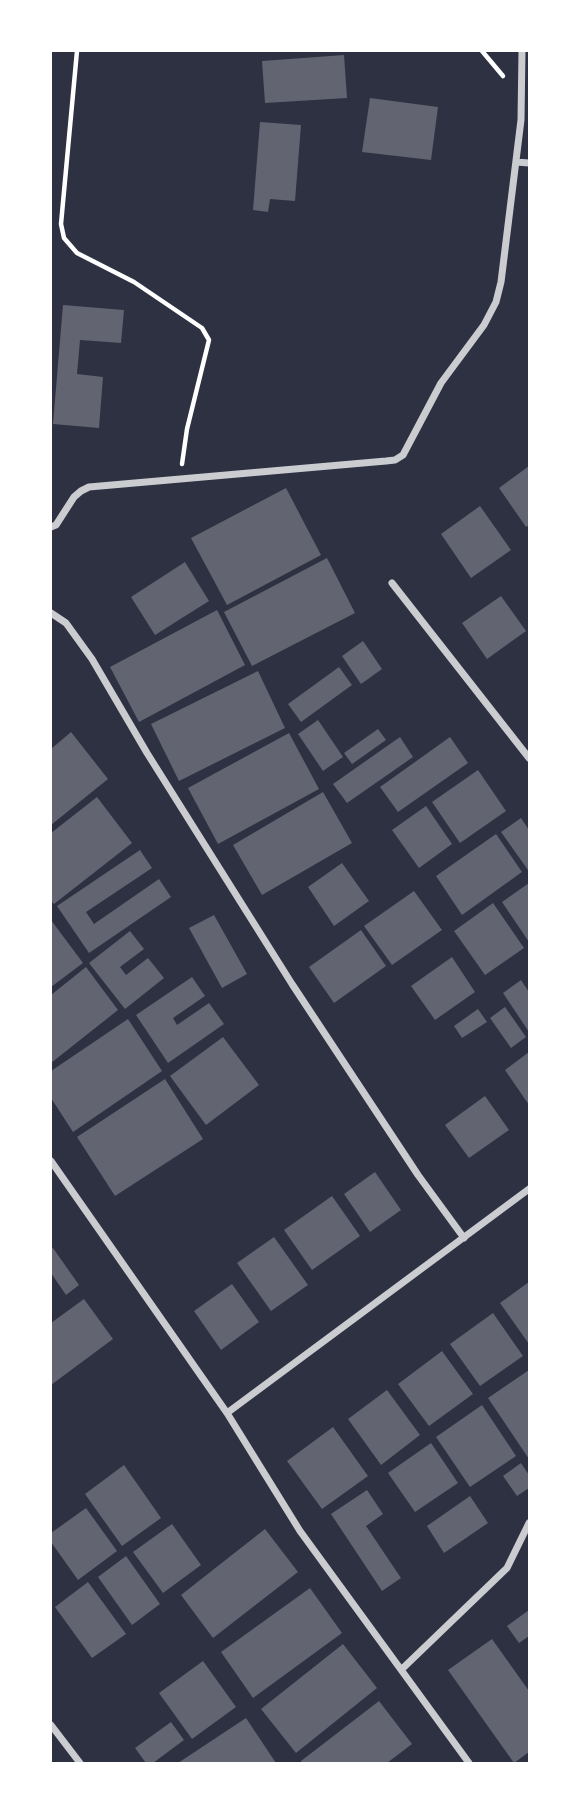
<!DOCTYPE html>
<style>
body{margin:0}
#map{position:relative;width:580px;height:1814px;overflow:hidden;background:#2d3142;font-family:"Golos Text",sans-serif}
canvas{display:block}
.frame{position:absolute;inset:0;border:52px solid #fff;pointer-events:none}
</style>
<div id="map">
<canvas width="580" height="1814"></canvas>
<div class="frame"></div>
</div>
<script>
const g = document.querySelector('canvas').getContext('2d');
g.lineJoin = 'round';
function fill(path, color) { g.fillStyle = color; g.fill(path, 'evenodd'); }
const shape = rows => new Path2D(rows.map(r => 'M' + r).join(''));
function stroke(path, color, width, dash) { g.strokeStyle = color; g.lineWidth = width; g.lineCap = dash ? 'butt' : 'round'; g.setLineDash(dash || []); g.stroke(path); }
fill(shape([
 [344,55,347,98,265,103,262,61],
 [370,98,438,107,431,160,362,152],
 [260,122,301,125,295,201,270,199,268,212,253,210],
 [63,305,124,310,121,343,80,340,77,374,103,377,99,428,53,424],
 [529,466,529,525,526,527,499,488],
 [286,488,321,555,227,605,191,538],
 [480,506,511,550,471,578,441,534],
 [327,558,355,613,252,666,224,612],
 [185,562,209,601,155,635,131,597],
 [501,596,526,631,487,659,462,623],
 [217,610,245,665,139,722,110,667],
 [363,641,382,669,361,684,342,656],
 [339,667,352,685,301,722,288,704],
 [258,671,285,728,179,781,151,724],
 [318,720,343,757,323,771,298,734],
 [378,729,386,740,352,764,344,753],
 [71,732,108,779,51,825,51,749],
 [289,733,319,789,218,844,188,788],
 [400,737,413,757,347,803,333,784],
 [450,737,468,763,398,812,380,787],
 [478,770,506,811,460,843,432,802],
 [323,792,352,843,262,895,233,845],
 [97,797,132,843,54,904,51,901,51,833],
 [426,806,452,844,419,868,392,830],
 [521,818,529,830,528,870,501,832],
 [496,834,522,872,462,915,436,876],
 [140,850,152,868,86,912,94,924,159,879,171,897,89,953,57,906],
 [342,863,369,901,334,926,308,887],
 [529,883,529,942,502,902],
 [414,891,442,930,392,965,364,926],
 [493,903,524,948,485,975,454,931],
 [214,915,247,974,222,988,189,928],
 [51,920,83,963,51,987],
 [361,930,386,966,334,1003,309,967],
 [130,931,144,949,120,967,126,975,148,958,164,978,125,1009,89,963],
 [452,957,475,992,435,1020,411,986],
 [86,967,118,1010,51,1063,51,995],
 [192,977,205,996,173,1018,177,1025,209,1003,224,1024,168,1063,136,1015],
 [521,980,529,992,529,1032,503,993],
 [505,1007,526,1037,511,1048,490,1018],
 [478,1009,487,1022,462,1038,454,1026],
 [128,1019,162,1071,73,1132,51,1098,51,1071],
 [223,1037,259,1085,206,1125,170,1076],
 [529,1052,529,1105,505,1070],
 [165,1079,203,1139,115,1196,77,1137],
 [485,1096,509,1130,469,1158,445,1125],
 [375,1172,401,1210,370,1232,344,1194],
 [332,1196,360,1236,312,1270,284,1230],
 [274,1237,308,1285,271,1311,237,1263],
 [53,1248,79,1285,66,1295,51,1273,51,1249],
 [529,1282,529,1344,500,1303],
 [232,1284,259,1322,221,1350,194,1311],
 [84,1299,113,1339,51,1385,51,1323],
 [493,1313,523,1356,480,1386,450,1344],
 [442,1351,473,1394,429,1426,398,1384],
 [529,1370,529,1459,488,1398],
 [387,1390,420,1435,381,1465,348,1419],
 [482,1405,516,1456,470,1487,436,1437],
 [333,1427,368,1476,322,1509,287,1461],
 [431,1443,458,1483,415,1512,388,1473],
 [521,1463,529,1475,529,1488,517,1496,503,1476],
 [124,1465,161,1518,122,1546,85,1494],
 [367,1490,383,1514,366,1526,401,1578,382,1591,331,1514],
 [470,1496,488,1523,444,1553,427,1526],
 [86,1508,117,1551,78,1580,51,1542,51,1533],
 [172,1524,201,1565,163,1593,133,1552],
 [265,1529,298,1572,213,1638,181,1595],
 [126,1556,160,1604,132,1625,98,1577],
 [88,1582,126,1634,92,1658,55,1607],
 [310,1588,342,1633,253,1698,221,1652],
 [529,1610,529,1636,519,1643,507,1626],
 [492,1639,529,1691,529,1752,514,1763,448,1670],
 [343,1644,377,1688,296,1753,261,1709],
 [203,1661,236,1707,192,1739,159,1693],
 [379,1701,412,1744,387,1763,302,1763,301,1761],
 [246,1718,276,1763,178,1763],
 [171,1722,184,1740,153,1763,146,1763,135,1748]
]), '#626471');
stroke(shape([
 [77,51,61,224,64,238,77,253,134,282,202,328,209,340,187,429,182,464],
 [482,51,503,76]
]), '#fff', 4.5);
stroke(shape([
 [516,162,529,163],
 [51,527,56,525,74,497,81,491,89,487,386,461,395,460,403,455,441,383,484,325,496,302,501,282,521,120,522,51],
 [392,583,529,758],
 [51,613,66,623,92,659,147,753,292,984,418,1175,464,1238],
 [51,1161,227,1413,300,1531,469,1763],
 [227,1413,529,1189],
 [402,1669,507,1568,529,1523],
 [51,1725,80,1763]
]), '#caccd0', 7);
</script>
